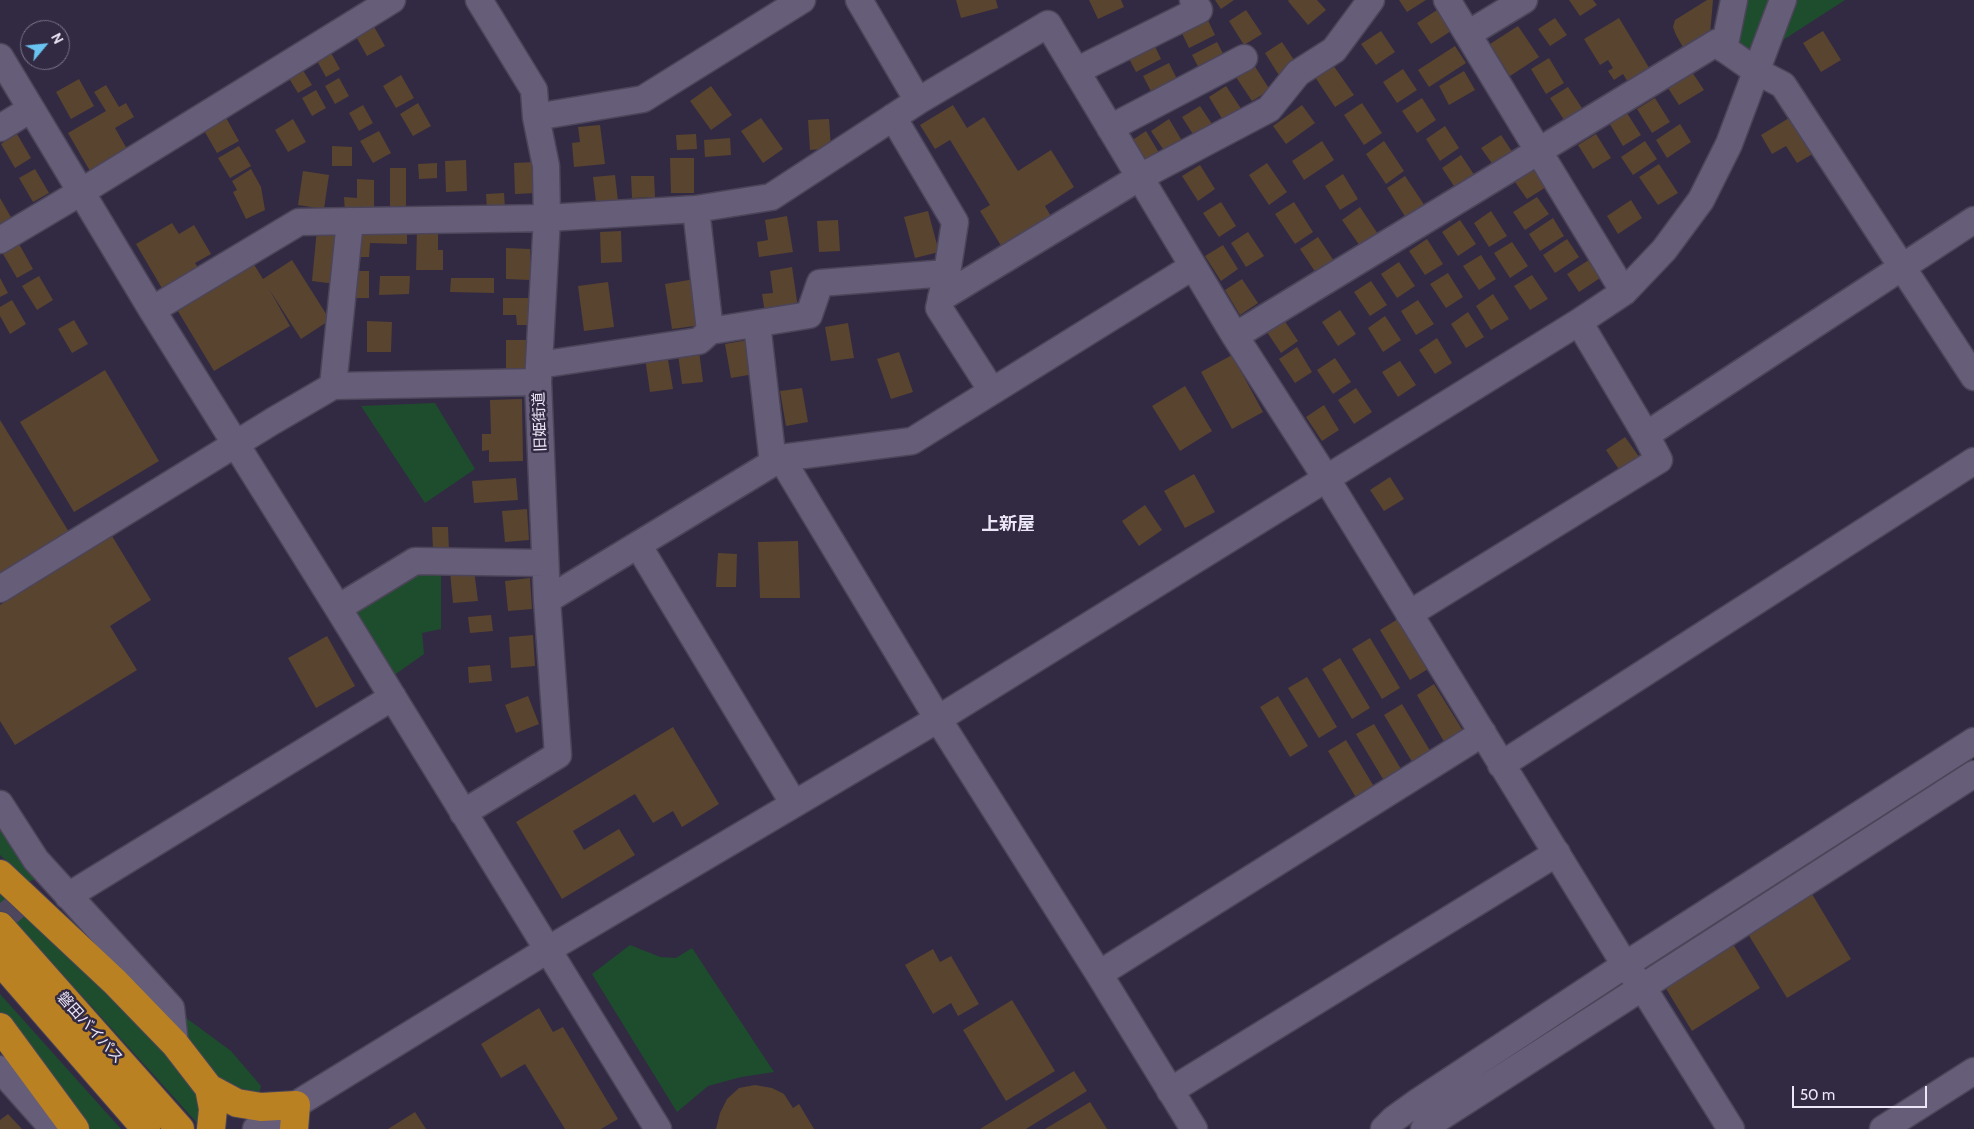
<!DOCTYPE html>
<meta charset="utf-8">
<style>
body{margin:0}
#map{position:relative;width:1974px;height:1129px;overflow:hidden;background:#322a42;font-family:Cabin,sans-serif}
canvas{display:block}
.north{position:absolute;left:20px;top:20px;width:50px;height:50px;box-sizing:border-box;background:#322a42;border:1px solid #7c768a;border-radius:50%;rotate:62deg;font-size:14px;font-weight:700;line-height:20px;text-align:center;color:#ece7f7}
.north::after{content:'';display:block;margin:auto;width:18px;height:22px;background:#69c4f1;clip-path:polygon(50% 0,100% 100%,50% 72%,0 100%)}
.scale{position:absolute;left:1792px;top:1086px;width:135px;height:22px;box-sizing:border-box;border:2px solid #ece7f7;border-top:0;padding-left:6px;font-size:15px;line-height:18px;white-space:nowrap;color:#ece7f7;-webkit-text-stroke:4px #322a42;paint-order:stroke}
</style>
<div id="map">
<canvas width="1974" height="1129"></canvas>
<div class="north">N</div>
<div class="scale">50 m</div>
</div>
<script>
const g = document.querySelector('canvas').getContext('2d');
g.lineJoin = 'round';
function fill(path, color) { g.fillStyle = color; g.fill(path, 'evenodd'); }
const shape = rows => new Path2D(rows.map(r => 'M' + r).join(''));
function stroke(path, color, width, dash) { g.strokeStyle = color; g.lineWidth = width; g.lineCap = dash ? 'butt' : 'round'; g.setLineDash(dash || []); g.stroke(path); }
function write(font, color, halo, rows, align = 'center') {
  g.font = font + ' Cabin,"Noto Sans JP",sans-serif'; g.lineWidth = 5; g.setLineDash([]); g.textBaseline = 'middle'; g.strokeStyle = halo; g.fillStyle = color; for (const [text, x, y, turn = 0] of rows) {
    g.save(); g.translate(x, y); g.rotate((+turn || 0) * Math.PI / 180); g.textAlign = isNaN(turn) ? turn : align; if (halo) g.strokeText(text, 0, 0); g.fillText(text, 0, 0); g.restore();
  }
}
fill(shape([
 [1735,0,1845,0,1763,53,1724,49],
 [435,403,475,469,425,503,361,406],
 [441,562,441,629,422,633,424,654,393,676,345,604],
 [0,818,49,874,28,882,0,855],
 [0,876,202,1090,198,1124,0,905],
 [630,945,660,957,676,958,692,948,774,1072,741,1077,708,1086,677,1112,592,974],
 [0,994,121,1129,82,1129,0,1017],
 [182,1015,231,1051,261,1086,256,1106,182,1053]
]), '#1e4d2d');
stroke(shape([
 [1664,956,1974,758]
]), '#00181a', 5.5);
fill(shape([
 [956,0,996,0,998,8,961,18],
 [1089,0,1121,0,1124,7,1098,19],
 [1215,0,1234,0,1221,9],
 [1289,0,1317,0,1326,10,1308,25,1288,1],
 [1399,0,1426,0,1407,12],
 [1569,0,1593,0,1597,5,1580,16],
 [1707,0,1713,0,1710,34,1684,49,1676,35,1673,27,1675,20],
 [1246,10,1262,34,1244,45,1229,21],
 [1437,10,1451,31,1431,44,1417,23],
 [1206,16,1215,35,1189,48,1180,29],
 [1555,18,1567,35,1550,46,1538,29],
 [1619,18,1651,71,1629,84,1623,74,1614,80,1608,71,1613,68,1608,60,1600,65,1584,39],
 [372,23,385,46,367,56,354,33],
 [1518,26,1539,57,1510,76,1490,44],
 [1381,31,1395,52,1376,65,1361,44],
 [1823,31,1841,60,1821,72,1803,43],
 [1152,40,1161,59,1136,72,1126,53],
 [1217,42,1227,61,1202,74,1192,55],
 [1282,42,1298,66,1280,77,1265,53],
 [1455,46,1466,63,1429,87,1418,70],
 [330,51,340,69,326,77,316,59],
 [1549,58,1564,83,1546,94,1531,69],
 [1169,63,1178,81,1153,95,1143,76],
 [1254,65,1270,90,1252,101,1236,77],
 [1333,65,1354,95,1335,107,1315,77],
 [301,67,312,85,298,93,287,75],
 [1403,69,1417,90,1397,103,1383,82],
 [1464,71,1475,90,1449,105,1439,86],
 [1692,72,1704,90,1679,105,1668,88],
 [401,75,414,98,396,108,383,86],
 [339,78,349,96,335,104,325,86],
 [79,79,94,106,71,119,56,92],
 [106,85,119,107,126,103,134,117,115,128,127,149,90,171,68,133,106,111,94,92],
 [711,86,732,115,711,130,690,101],
 [1226,86,1242,110,1224,122,1209,97],
 [1568,87,1584,111,1566,123,1550,98],
 [316,90,326,108,312,116,302,98],
 [1422,98,1436,120,1417,133,1402,111],
 [1655,98,1670,122,1652,133,1637,109],
 [418,103,431,126,413,136,400,114],
 [1362,103,1382,133,1364,145,1344,115],
 [363,105,373,123,359,131,349,113],
 [953,105,967,128,984,117,1018,171,1051,150,1074,187,1045,206,1052,218,1003,249,980,211,990,205,950,140,935,149,920,125],
 [1302,105,1315,123,1286,144,1273,126],
 [1200,106,1216,130,1198,142,1182,117],
 [1625,110,1641,135,1623,146,1608,121],
 [224,114,239,141,217,153,202,127],
 [1794,115,1816,152,1797,163,1786,146,1772,154,1761,135],
 [761,118,783,149,763,163,741,131],
 [293,119,306,142,288,152,275,130],
 [829,119,831,148,810,150,808,120],
 [1169,119,1184,144,1167,155,1151,131],
 [1680,124,1691,142,1667,158,1656,140],
 [600,125,605,164,574,167,572,143,580,142,578,127],
 [1445,126,1459,148,1440,161,1426,139],
 [379,131,391,153,373,163,360,141],
 [1146,131,1161,156,1144,167,1128,143],
 [17,134,31,158,15,168,1,144],
 [696,134,697,149,677,150,676,135],
 [1596,134,1611,158,1593,169,1578,145],
 [1501,135,1515,156,1496,169,1481,148],
 [730,138,731,155,705,157,704,140],
 [1322,141,1334,160,1304,180,1292,161],
 [1384,141,1404,171,1386,184,1366,154],
 [1645,141,1657,159,1633,175,1621,157],
 [239,146,251,166,230,178,218,158],
 [332,146,352,147,352,166,332,166],
 [1461,155,1475,176,1456,189,1442,168],
 [670,158,694,158,694,193,671,193],
 [466,160,467,191,446,192,445,161],
 [535,162,536,193,515,194,514,163],
 [437,163,437,178,419,179,418,164],
 [1267,163,1287,192,1269,205,1249,175],
 [1659,164,1678,193,1658,205,1639,177],
 [1200,165,1215,189,1198,201,1182,176],
 [1539,166,1551,184,1527,199,1515,182],
 [390,168,406,168,406,210,390,210],
 [35,169,49,193,33,202,19,178],
 [251,169,261,187,265,210,246,219,233,192,237,190,232,181],
 [303,171,329,175,324,209,298,205],
 [1343,174,1358,199,1340,210,1325,186],
 [615,175,618,201,596,202,593,177],
 [631,176,654,176,655,197,632,198],
 [1405,176,1425,206,1406,218,1387,188],
 [357,179,374,180,374,213,345,212,344,197,357,198],
 [504,193,505,209,487,210,486,194],
 [1537,197,1549,214,1525,230,1513,212],
 [0,198,12,219,0,226],
 [1631,200,1642,218,1618,234,1607,216],
 [1221,202,1236,226,1219,237,1203,213],
 [1294,202,1313,232,1295,244,1275,214],
 [1360,207,1380,237,1362,249,1342,220],
 [928,211,939,252,915,258,904,217],
 [1491,211,1507,236,1489,247,1474,223],
 [787,216,793,252,759,257,757,242,768,240,765,220],
 [1553,218,1564,236,1540,251,1529,234],
 [838,220,840,251,819,252,817,221],
 [1460,220,1476,244,1458,256,1442,232],
 [172,223,179,234,194,225,211,254,195,263,199,269,163,290,136,244],
 [356,226,407,228,407,244,370,243,369,257,356,257],
 [317,229,341,231,336,284,312,281],
 [417,229,438,229,438,250,443,250,443,270,416,270],
 [621,231,622,262,601,263,600,232],
 [1248,232,1264,256,1246,267,1231,243],
 [1318,237,1338,267,1320,279,1300,249],
 [1427,239,1443,264,1425,275,1409,251],
 [1567,239,1579,257,1555,273,1543,255],
 [1512,242,1528,266,1510,278,1494,253],
 [19,244,33,269,17,278,3,254],
 [1223,245,1238,269,1221,281,1205,256],
 [506,248,530,249,530,280,506,279],
 [1481,255,1496,279,1479,290,1463,266],
 [1592,258,1603,276,1579,292,1567,274],
 [292,260,330,320,301,339,269,289,290,326,214,371,176,308,253,263,263,279],
 [1399,262,1415,286,1397,298,1381,274],
 [792,267,798,308,765,313,762,294,773,293,770,271],
 [356,271,369,271,369,298,355,298],
 [1448,273,1463,297,1446,308,1430,284],
 [1532,275,1548,299,1530,310,1514,286],
 [39,276,53,300,37,310,22,286],
 [380,276,410,276,409,294,379,295],
 [0,278,8,293,0,297],
 [451,278,494,278,494,293,450,292],
 [695,279,702,325,672,329,665,284],
 [1242,279,1258,303,1240,315,1225,290],
 [1371,281,1387,305,1370,316,1354,292],
 [608,282,614,327,584,331,578,286],
 [1493,294,1509,319,1491,330,1476,306],
 [503,298,529,298,529,325,517,325,516,315,503,315],
 [12,300,26,324,10,334,0,316,0,307],
 [1418,300,1434,324,1416,335,1401,311],
 [1340,310,1356,334,1338,346,1322,322],
 [1468,312,1484,337,1466,348,1451,324],
 [1385,316,1401,340,1383,352,1368,328],
 [1282,317,1298,341,1281,353,1265,329],
 [74,320,88,344,72,353,58,329],
 [367,321,392,322,391,352,367,352],
 [848,323,854,358,831,361,825,327],
 [1437,338,1452,363,1435,374,1419,350],
 [506,340,531,340,530,371,506,370],
 [748,340,754,374,731,378,725,344],
 [1297,347,1312,372,1295,383,1279,359],
 [699,351,703,382,682,384,678,354],
 [899,352,913,392,891,399,877,359],
 [667,354,673,389,650,392,645,358],
 [1232,355,1263,412,1232,429,1201,372],
 [1335,358,1351,382,1333,394,1317,370],
 [1400,361,1416,385,1398,397,1382,372],
 [105,370,159,461,74,512,20,422],
 [1185,386,1212,431,1180,451,1152,406],
 [802,388,808,422,786,426,780,391],
 [1356,388,1372,412,1354,424,1338,400],
 [522,399,523,461,489,462,489,450,482,451,482,434,491,434,490,400],
 [1324,405,1339,430,1322,441,1306,417],
 [0,420,69,532,0,575],
 [1625,437,1640,458,1620,471,1606,450],
 [1194,474,1215,512,1185,528,1164,491],
 [1390,477,1404,499,1384,511,1370,490],
 [516,478,518,500,474,503,472,481],
 [1145,505,1162,530,1139,546,1122,521],
 [527,509,529,540,505,542,502,511],
 [432,527,448,527,449,550,433,550],
 [112,536,151,600,110,626,137,670,15,745,0,721,0,605],
 [798,541,800,598,760,598,758,542],
 [718,553,737,554,736,587,716,587],
 [474,570,478,601,453,603,450,572],
 [530,578,532,609,508,611,505,581],
 [491,615,493,631,470,633,468,617],
 [1398,619,1428,669,1410,680,1380,630],
 [533,635,535,666,511,668,509,637],
 [327,636,355,686,316,708,288,658],
 [1370,638,1400,688,1382,699,1352,649],
 [1340,658,1370,708,1352,719,1322,669],
 [490,665,492,681,469,683,468,667],
 [1307,677,1337,727,1319,738,1288,688],
 [1434,684,1465,734,1446,745,1417,695],
 [528,696,539,724,516,733,505,705],
 [1278,696,1308,746,1290,757,1260,707],
 [1402,704,1432,754,1414,765,1384,715],
 [1374,724,1404,774,1386,784,1356,734],
 [673,727,719,804,682,827,673,811,653,823,635,794,573,831,584,850,619,829,635,855,562,899,516,822],
 [1346,740,1376,790,1358,801,1328,751],
 [1812,894,1851,959,1787,998,1748,934],
 [1733,944,1760,988,1692,1031,1665,987],
 [933,949,940,962,951,956,979,1004,958,1016,951,1003,933,1014,905,965],
 [1012,1000,1055,1071,1006,1101,963,1030],
 [539,1008,553,1032,563,1027,618,1119,601,1129,565,1129,525,1064,501,1078,481,1044],
 [1074,1071,1087,1091,1026,1129,980,1129],
 [755,1085,772,1088,784,1094,793,1108,799,1104,814,1129,716,1129,720,1113,727,1099,739,1088],
 [1090,1102,1107,1129,1045,1129],
 [415,1112,426,1129,388,1129],
 [8,1114,22,1129,0,1129,0,1120]
]), '#594430');
stroke(shape([
 [0,920,33,892]
]), '#4e465d', 26, [26, 13]);
const minor = shape([
 [859,0,918,101,1048,24,1235,336,1326,478,1625,965,1643,988,1731,1129],
 [1447,0,1624,292],
 [1468,34,1524,0],
 [1724,49,1734,0],
 [0,57,152,310,338,608,658,1129],
 [1076,71,1199,10,1193,0],
 [536,117,643,99,802,0],
 [893,117,955,222,947,273,939,308,992,391],
 [0,128,31,109],
 [1110,128,1244,58],
 [0,240,81,192,392,0],
 [941,298,1140,177,1269,109,1298,73,1334,50,1371,0],
 [152,310,299,222,547,218,696,209,771,197,918,101],
 [1579,322,1646,435,1974,220],
 [757,324,773,463],
 [710,331,809,315,820,283,947,273],
 [1235,336,1716,43,1756,71,1783,85,1974,377],
 [539,365,699,341,710,331,696,209],
 [333,386,350,221],
 [781,458,938,719,1099,974,1194,1129],
 [638,545,794,804],
 [0,589,273,421,333,386,538,382],
 [547,600,781,458,912,441,1192,267],
 [338,608,415,561,545,563],
 [1409,614,1659,460,1646,435],
 [1501,765,1974,461],
 [0,804,36,860,171,1008,175,1044],
 [463,813,558,755,547,600,538,382,547,218,546,166,536,117,534,90,479,0],
 [68,896,393,697],
 [1099,974,1483,733],
 [0,1069,49,1124,64,1129],
 [1170,1091,1557,853],
 [256,1129,549,949,938,719,1579,322,1624,292,1664,250,1701,200,1729,144,1783,0],
 [1384,1129,1394,1119,1419,1101,1625,965,1974,741],
 [1424,1129,1433,1122,1974,774],
 [1883,1129,1974,1071]
]);
const highway = shape([
 [0,874,115,982,175,1044,209,1088,237,1103,261,1107,296,1105,294,1129],
 [0,926,180,1129],
 [0,961,146,1129],
 [0,1027,75,1129],
 [209,1088,213,1109,211,1129]
]);
stroke(minor, '#4c455a', 29);
stroke(highway, '#4c455a', 30);
stroke(minor, '#665e78', 26);
stroke(highway, '#ba8122', 28);
write('15px', '#ece7f7', '#322a42', [
 ["旧姫街道",540,422,-92],
 ["磐田バイパス",90,1028,48]
]);
write('bold 18px', '#ece7f7', '#322a42', [
 ["上新屋",1008,525]
]);
</script>
